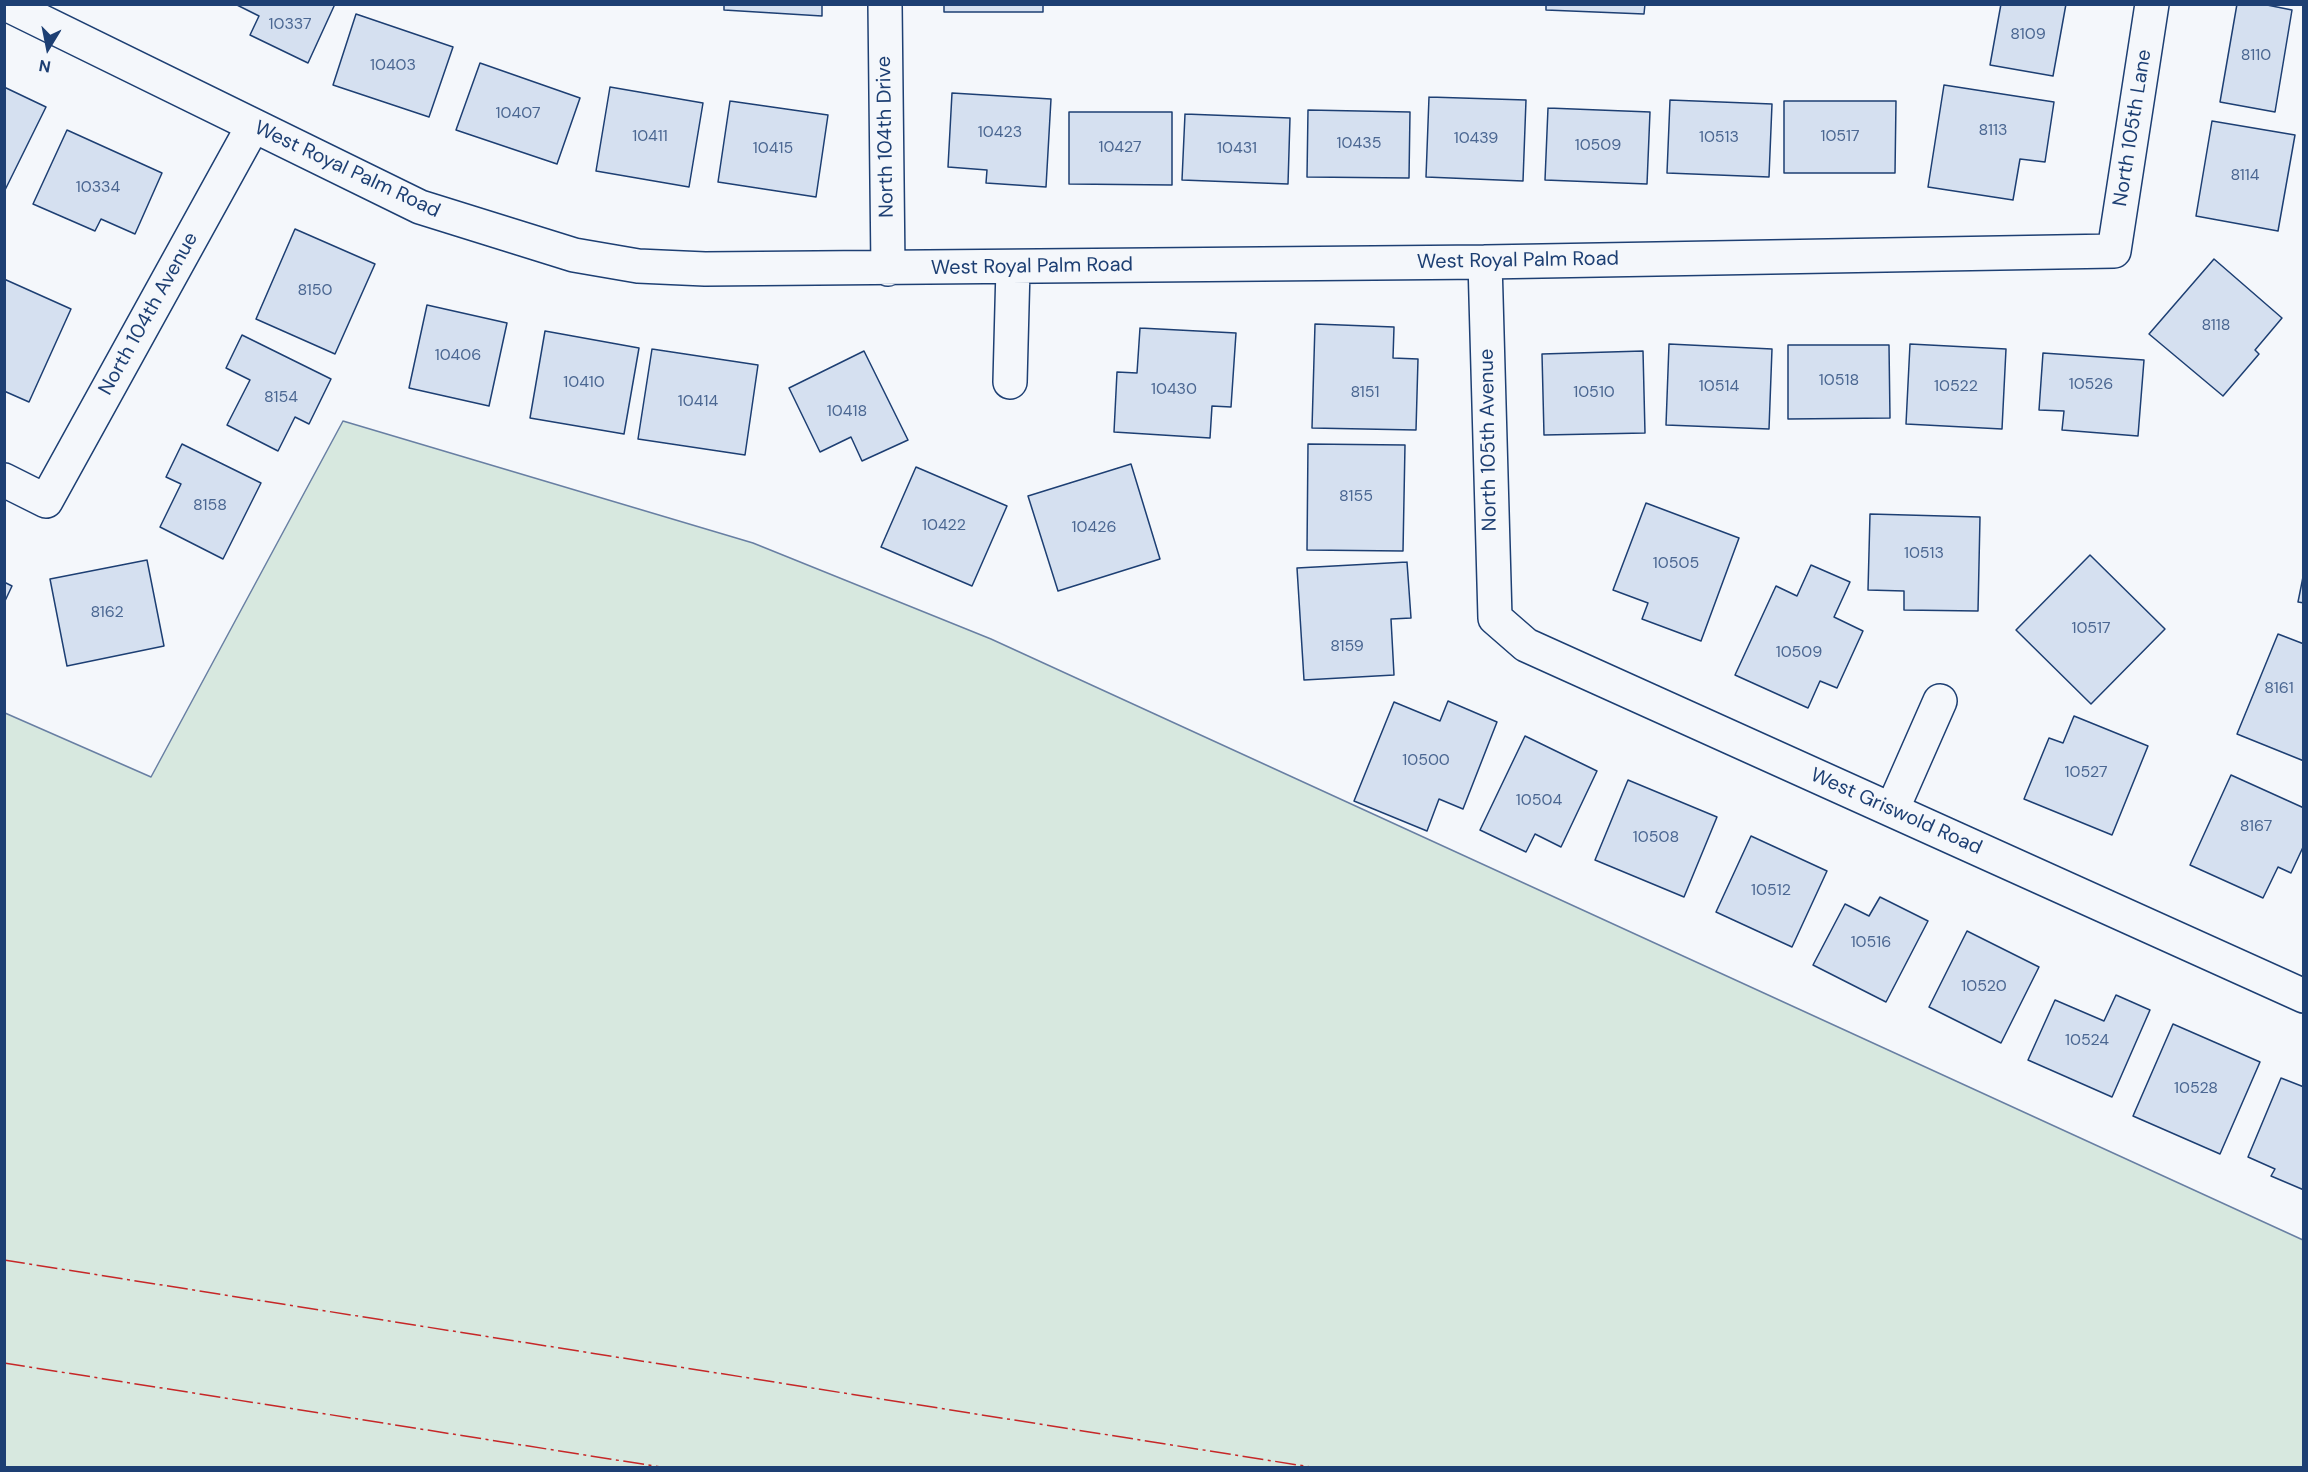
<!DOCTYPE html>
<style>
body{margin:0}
#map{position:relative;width:2308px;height:1472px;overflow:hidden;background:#f4f7fb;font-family:"DM Sans",sans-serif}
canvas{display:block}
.frame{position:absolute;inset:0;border:6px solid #1d3f73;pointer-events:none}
.north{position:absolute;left:18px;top:18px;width:60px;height:60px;-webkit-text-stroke:4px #f4f7fb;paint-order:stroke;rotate:190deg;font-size:16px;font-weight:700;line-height:24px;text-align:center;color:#1d3f73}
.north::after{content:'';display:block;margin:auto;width:21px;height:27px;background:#1d3f73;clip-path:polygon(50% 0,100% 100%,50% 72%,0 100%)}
</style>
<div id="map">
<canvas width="2308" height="1472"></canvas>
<div class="frame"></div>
<div class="north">N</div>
</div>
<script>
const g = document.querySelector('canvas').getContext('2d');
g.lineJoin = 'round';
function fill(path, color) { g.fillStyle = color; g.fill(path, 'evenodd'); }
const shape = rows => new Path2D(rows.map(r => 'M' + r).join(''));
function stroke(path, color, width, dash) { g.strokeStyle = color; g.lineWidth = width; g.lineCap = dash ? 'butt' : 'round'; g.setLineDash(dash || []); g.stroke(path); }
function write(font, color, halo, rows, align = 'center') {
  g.font = font + ' "DM Sans",sans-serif'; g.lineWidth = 4.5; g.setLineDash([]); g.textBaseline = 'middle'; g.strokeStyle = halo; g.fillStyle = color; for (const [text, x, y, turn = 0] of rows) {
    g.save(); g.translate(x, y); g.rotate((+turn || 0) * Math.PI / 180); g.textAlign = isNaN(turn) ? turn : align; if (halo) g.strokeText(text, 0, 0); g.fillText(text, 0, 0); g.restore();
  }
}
const green = shape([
 [343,421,753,543,991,639,2303,1240,2303,1467,5,1467,5,713,151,777,343,421]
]);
fill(green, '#d7e8df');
stroke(green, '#687fa3', 1.5);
const building = shape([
 [235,4,335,4,308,63,250,35,259,16,235,4],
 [724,4,822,4,822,16,724,10,724,4],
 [944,4,1043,4,1043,12,944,12,944,4],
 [1546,4,1645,4,1644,14,1546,10,1546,4],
 [2001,4,2066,4,2053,76,1990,65,2001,4],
 [2237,4,2262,4,2292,10,2275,112,2220,102,2237,4],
 [356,14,453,47,429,117,333,85,356,14],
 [480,63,580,98,557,164,456,130,480,63],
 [1944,85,2054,102,2045,162,2020,159,2013,200,1928,187,1944,85],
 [4,87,46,107,5,190,4,190,4,87],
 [610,87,703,103,689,187,596,171,610,87],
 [952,93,1051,99,1046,187,986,183,987,170,948,167,952,93],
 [1429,97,1526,100,1523,181,1426,177,1429,97],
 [1670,100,1772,104,1769,177,1667,173,1670,100],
 [730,101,828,115,816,197,718,182,730,101],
 [1784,101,1896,101,1895,173,1784,173,1784,101],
 [1548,108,1650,112,1647,184,1545,180,1548,108],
 [1308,110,1410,112,1409,178,1307,177,1308,110],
 [1069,112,1172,112,1172,185,1069,184,1069,112],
 [1185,114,1290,118,1288,184,1182,180,1185,114],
 [2212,121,2295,135,2278,231,2196,216,2212,121],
 [67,130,162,173,135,234,101,219,95,231,33,204,67,130],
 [295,229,375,264,335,354,256,319,295,229],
 [2214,259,2282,318,2255,350,2259,354,2223,396,2149,334,2214,259],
 [4,279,71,309,29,402,4,391,4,279],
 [427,305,507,323,489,406,409,388,427,305],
 [1315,324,1394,327,1393,358,1418,359,1416,430,1312,428,1315,324],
 [1140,328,1236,333,1231,407,1212,406,1210,438,1114,432,1117,372,1137,373,1140,328],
 [545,331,639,348,624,434,530,418,545,331],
 [242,335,331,379,309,424,295,417,278,451,227,425,250,380,226,368,242,335],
 [1669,344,1772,349,1769,429,1666,425,1669,344],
 [1910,344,2006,349,2002,429,1906,424,1910,344],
 [1788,345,1889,345,1890,418,1788,419,1788,345],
 [652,349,758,365,745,455,638,439,652,349],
 [864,351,908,440,862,461,851,437,820,452,789,388,864,351],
 [1643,351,1645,433,1544,435,1542,354,1643,351],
 [2043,353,2144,360,2138,436,2062,430,2064,411,2039,410,2043,353],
 [182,444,261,483,223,559,160,527,181,484,166,477,182,444],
 [1308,444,1405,445,1403,551,1307,550,1308,444],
 [1131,464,1160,559,1058,591,1028,496,1131,464],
 [916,467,1007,506,972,586,881,547,916,467],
 [1646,503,1739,538,1701,641,1642,619,1648,603,1613,590,1646,503],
 [1870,514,1980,517,1978,611,1904,610,1904,591,1868,590,1870,514],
 [2090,555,2165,629,2091,704,2016,630,2090,555],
 [147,560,164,646,67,666,50,579,147,560],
 [1407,562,1411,618,1391,619,1394,675,1304,680,1297,568,1407,562],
 [1811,565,1850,582,1834,617,1863,631,1837,688,1820,681,1808,708,1735,675,1776,586,1797,596,1811,565],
 [2304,572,2304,603,2298,602,2304,572],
 [4,582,12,586,4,603,4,582],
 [2278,634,2304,644,2304,761,2237,734,2278,634],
 [1448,701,1497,722,1463,809,1439,799,1427,831,1354,801,1394,702,1440,721,1448,701],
 [2074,716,2148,746,2112,835,2024,799,2049,738,2063,743,2074,716],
 [1525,736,1597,771,1561,847,1535,834,1526,852,1480,830,1525,736],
 [2231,775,2304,808,2304,845,2291,873,2278,867,2263,898,2190,865,2231,775],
 [1628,780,1717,817,1684,897,1595,860,1628,780],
 [1751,836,1827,871,1792,947,1716,912,1751,836],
 [1880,897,1928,921,1886,1002,1813,965,1845,904,1869,916,1880,897],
 [1967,931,2039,967,2001,1043,1929,1007,1967,931],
 [2116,995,2150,1010,2112,1097,2028,1060,2055,1000,2104,1021,2116,995],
 [2173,1024,2260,1062,2220,1154,2133,1116,2173,1024],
 [2281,1078,2304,1087,2304,1190,2271,1176,2275,1169,2248,1157,2281,1078]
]);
fill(building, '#d5e0f0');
stroke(building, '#1d3f73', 1.5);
const street = shape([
 [6,4,420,207,574,255,638,266,705,269,1485,262,2114,251,2152,4],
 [885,4,888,269],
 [1485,262,1495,618,1526,645,2304,996],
 [1010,382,1013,268],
 [4,480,46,501,253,126],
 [1892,810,1940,701]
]);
stroke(street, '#1d3f73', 36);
stroke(street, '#f4f7fb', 33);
stroke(shape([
 [4,1260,1317,1468],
 [4,1363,667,1468]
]), '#c62828', 1.5, [21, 4.5, 3, 4.5]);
write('16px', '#4b6792', null, [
 ["10337",290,25],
 ["8109",2028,35],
 ["8110",2256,56],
 ["10403",393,66],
 ["10407",518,114],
 ["8113",1993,131],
 ["10423",1000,133],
 ["10411",650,137],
 ["10517",1840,137],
 ["10513",1719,138],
 ["10439",1476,139],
 ["10435",1359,144],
 ["10509",1598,146],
 ["10427",1120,148],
 ["10415",773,149],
 ["10431",1237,149],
 ["8114",2245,176],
 ["10334",98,188],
 ["8150",315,291],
 ["8118",2216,326],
 ["10406",458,356],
 ["10518",1839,381],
 ["10410",584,383],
 ["10526",2091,385],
 ["10514",1719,387],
 ["10522",1956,387],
 ["10430",1174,390],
 ["8151",1365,393],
 ["10510",1594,393],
 ["8154",281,398],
 ["10414",698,402],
 ["10418",847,412],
 ["8155",1356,497],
 ["8158",210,506],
 ["10422",944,526],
 ["10426",1094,528],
 ["10513",1924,554],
 ["10505",1676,564],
 ["8162",107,613],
 ["10517",2091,629],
 ["8159",1347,647],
 ["10509",1799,653],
 ["8161",2279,689],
 ["10500",1426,761],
 ["10527",2086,773],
 ["10504",1539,801],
 ["8167",2256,827],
 ["10508",1656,838],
 ["10512",1771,891],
 ["10516",1871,943],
 ["10520",1984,987],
 ["10524",2087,1041],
 ["10528",2196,1089]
]);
write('20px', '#1d3f73', '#f4f7fb', [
 ["North 105th Lane",2133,128,-81],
 ["North 104th Drive",886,137,-91],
 ["West Royal Palm Road",347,170,25],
 ["West Royal Palm Road",1518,261,-1],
 ["West Royal Palm Road",1032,267,-1],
 ["North 104th Avenue",149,314,-61],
 ["North 105th Avenue",1489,440,-91],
 ["West Griswold Road",1896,812,24]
]);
</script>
